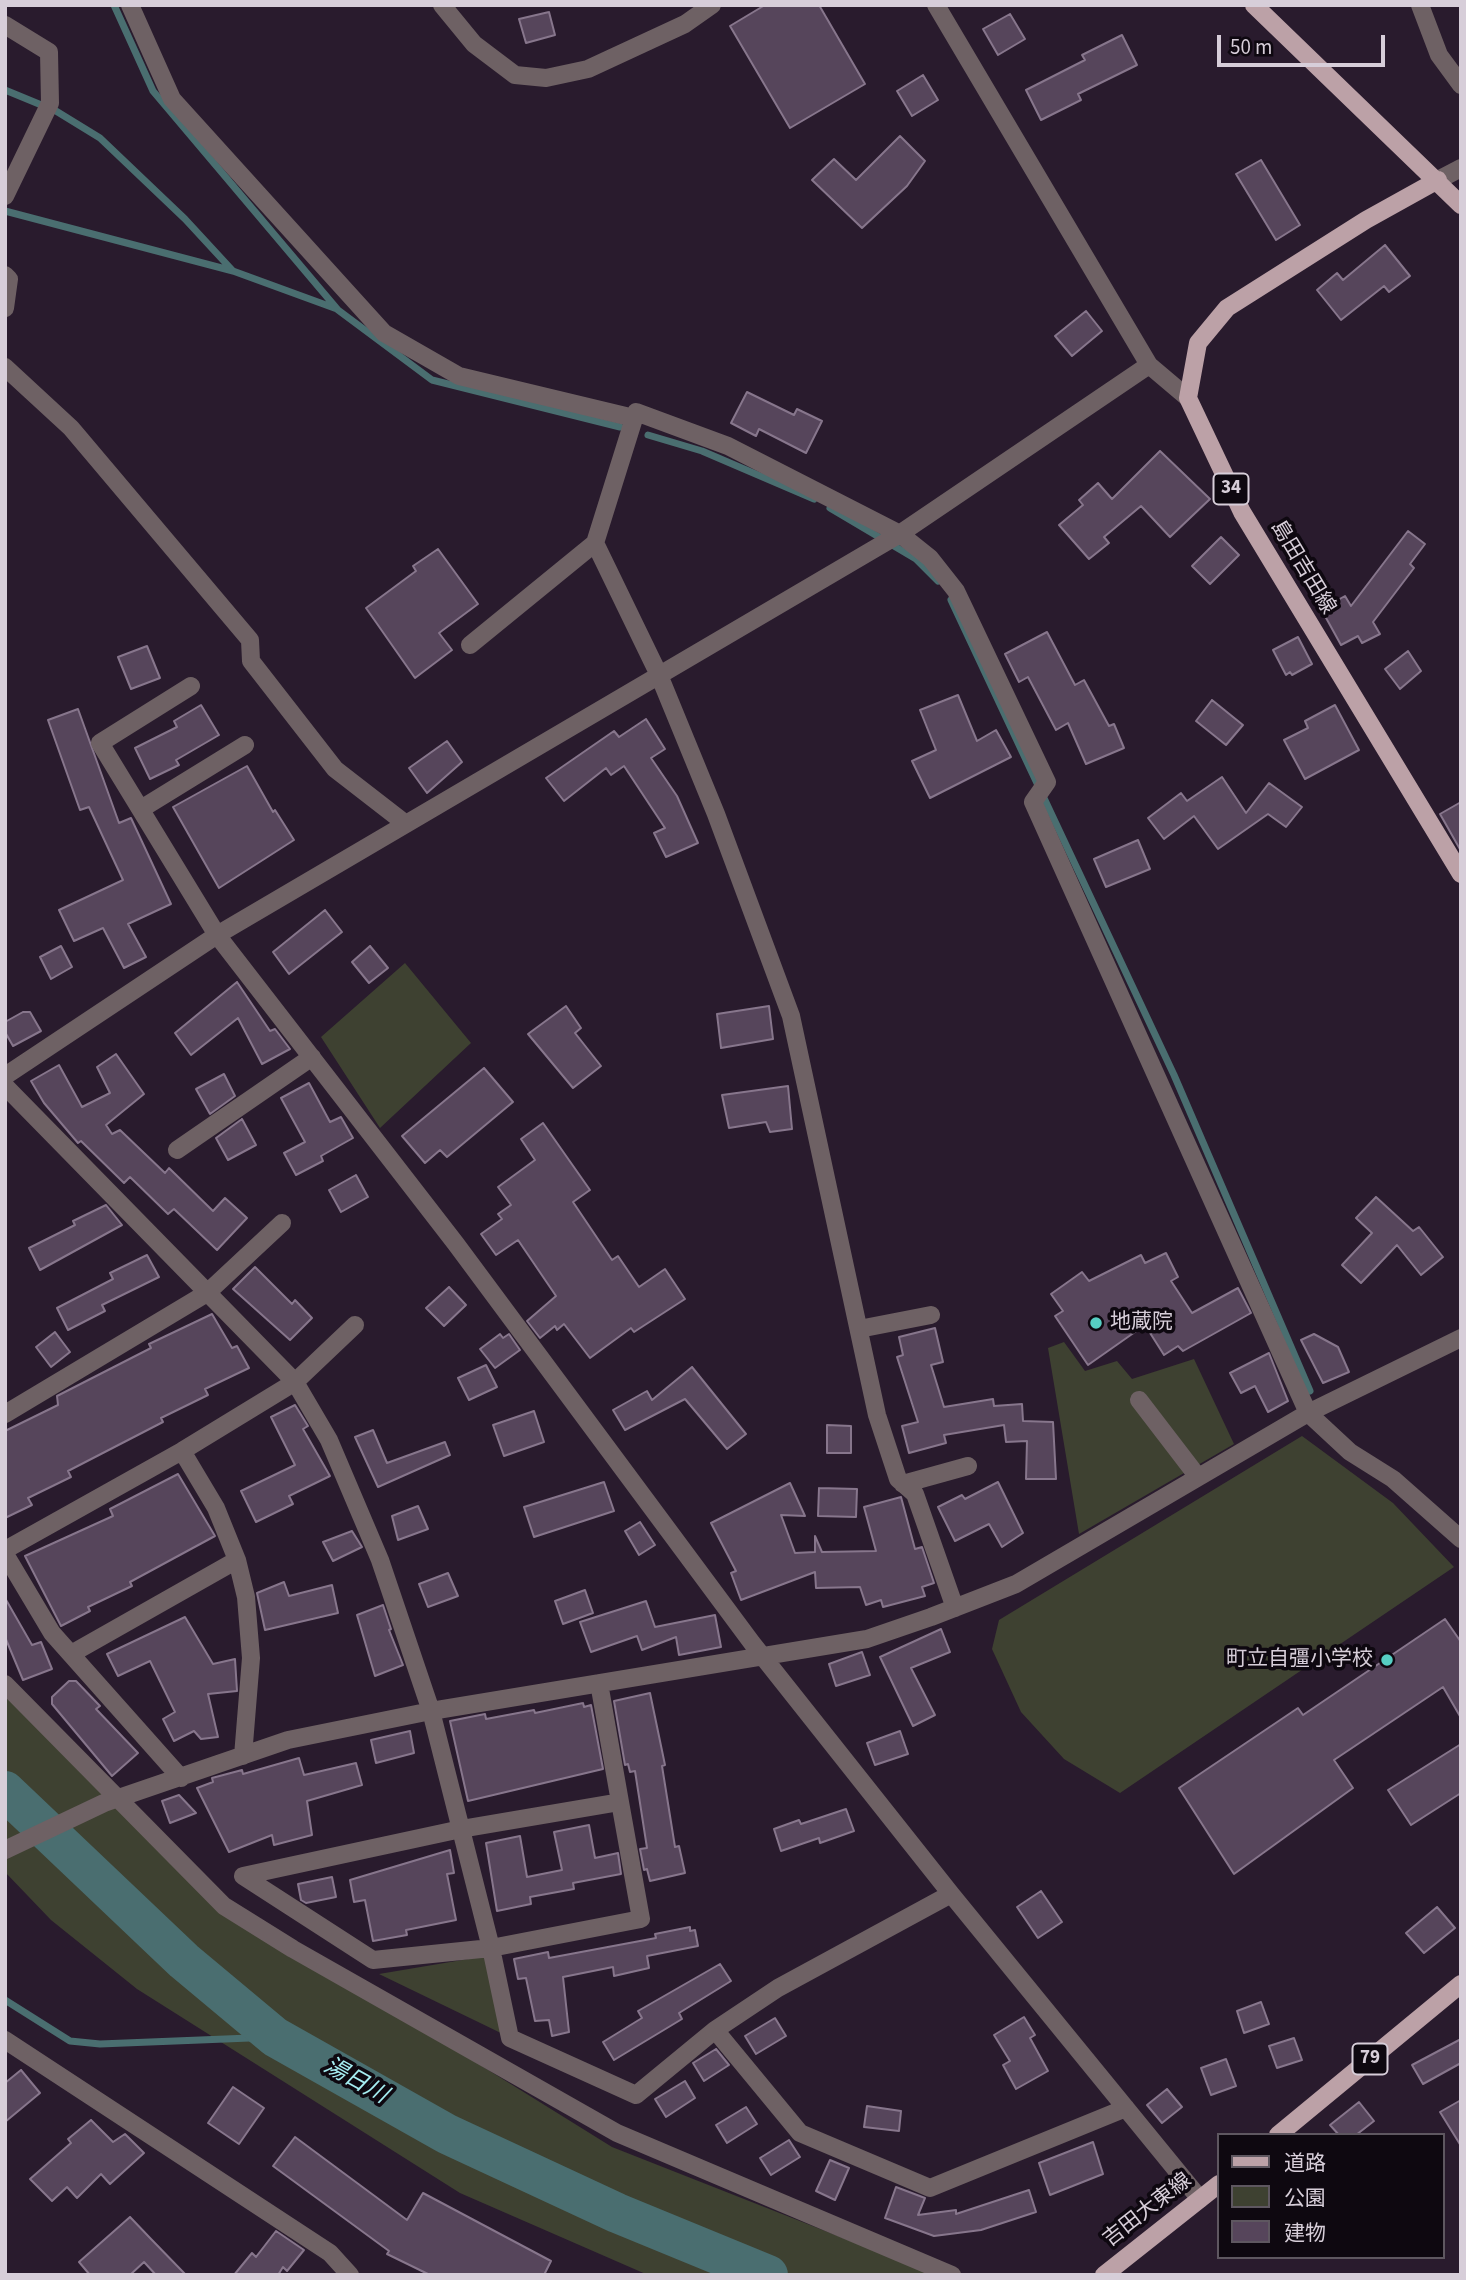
<!DOCTYPE html>
<meta charset="utf-8">
<style>
body{margin:0}
#map{position:relative;width:1466px;height:2280px;overflow:hidden;background:#291b2d;font-family:"Source Sans 3","Noto Sans JP",sans-serif}
canvas{display:block}
.frame{position:absolute;inset:0;border:7px solid #d7ced9;pointer-events:none}
.legend{position:absolute;left:1217px;top:2133px;width:228px;height:126px;box-sizing:border-box;background:#0e0810;border:2px solid #5e5760;margin:0;padding:9px 12px;list-style:none;font-size:21px;color:#d7ced9}
.legend li{display:flex;align-items:center;gap:14px;height:35px}
.legend b{width:35px;border:2px solid #5e5760}
.scale{position:absolute;left:1217px;top:35px;width:168px;height:32px;box-sizing:border-box;border:4px solid #d7ced9;border-top:0;padding-left:9px;font-size:21px;line-height:24px;white-space:nowrap;color:#d7ced9;-webkit-text-stroke:5px #0e0810;paint-order:stroke}
</style>
<div id="map">
<canvas width="1466" height="2280"></canvas>
<div class="frame"></div>
<ul class="legend">
<li><b style="height:9px;background:#bca1a7"></b>道路</li>
<li><b style="height:19px;background:#3e4131"></b>公園</li>
<li><b style="height:19px;background:#56455b"></b>建物</li>
</ul>
<div class="scale">50 m</div>
</div>
<script>
const g = document.querySelector('canvas').getContext('2d');
g.lineJoin = 'round';
function fill(path, color) { g.fillStyle = color; g.fill(path, 'evenodd'); }
const shape = rows => new Path2D(rows.map(r => 'M' + r).join(''));
function stroke(path, color, width, dash) { g.strokeStyle = color; g.lineWidth = width; g.lineCap = dash ? 'butt' : 'round'; g.setLineDash(dash || []); g.stroke(path); }
function write(font, color, halo, rows, align = 'center') {
  g.font = font + ' "Source Sans 3","Noto Sans JP",sans-serif'; g.lineWidth = 7; g.setLineDash([]); g.textBaseline = 'middle'; g.strokeStyle = halo; g.fillStyle = color; for (const [text, x, y, turn = 0] of rows) {
    g.save(); g.translate(x, y); g.rotate((+turn || 0) * Math.PI / 180); g.textAlign = isNaN(turn) ? turn : align; if (halo) g.strokeText(text, 0, 0); g.fillText(text, 0, 0); g.restore();
  }
}
fill(shape([
 [405,963,471,1043,380,1128,321,1037],
 [1064,1342,1085,1371,1117,1361,1132,1379,1194,1359,1234,1444,1079,1534,1048,1348],
 [1302,1436,1393,1503,1454,1567,1120,1793,1064,1759,1021,1712,992,1649,999,1620],
 [5,1681,247,1920,612,2147,937,2275,648,2275,460,2193,137,1989,51,1920,5,1872],
 [486,1956,505,2035,379,1974]
]), '#3e4131');
stroke(shape([
 [114,5,153,91,338,310,432,380,620,427],
 [5,90,56,111,100,138,185,219,233,271],
 [5,211,233,271,337,309],
 [648,435,702,451,814,499],
 [830,508,916,559,938,581],
 [951,600,1174,1075,1310,1391],
 [5,2000,70,2041,100,2044,275,2037]
]), '#4a6e70', 7);
stroke(shape([
 [5,1791,184,1961,275,2037,447,2134,617,2213,768,2275]
]), '#4a6e70', 40);
const building = shape([
 [765,5,819,5,865,84,790,128,730,26,765,5],
 [549,12,555,35,526,43,519,19,549,12],
 [1010,14,1025,39,998,55,983,29,1010,14],
 [1122,35,1137,65,1078,94,1081,100,1041,120,1026,90,1085,60,1082,55,1122,35],
 [923,75,938,100,912,116,897,91,923,75],
 [900,136,925,161,907,186,862,228,812,180,834,159,856,180,900,136],
 [1261,160,1300,225,1276,240,1236,174,1261,160],
 [1385,245,1410,276,1389,292,1384,286,1341,320,1317,290,1337,273,1343,280,1385,245],
 [1086,311,1102,331,1072,356,1055,336,1086,311],
 [747,392,794,415,797,409,822,421,806,453,759,429,756,436,731,423,747,392],
 [1160,451,1210,499,1170,537,1141,506,1104,537,1109,543,1089,559,1059,525,1083,505,1079,500,1098,483,1112,499,1160,451],
 [1408,531,1425,544,1410,564,1414,568,1373,622,1380,634,1362,643,1358,636,1341,645,1309,587,1325,579,1336,601,1345,596,1351,606,1408,531],
 [1221,537,1239,555,1210,584,1192,566,1221,537],
 [438,549,478,604,439,633,452,650,415,678,366,608,416,571,413,566,438,549],
 [1047,632,1075,685,1084,680,1109,726,1114,724,1124,748,1086,764,1068,723,1056,730,1028,677,1019,682,1005,654,1047,632],
 [1298,637,1312,664,1292,675,1290,672,1286,675,1273,650,1298,637],
 [147,646,160,678,131,689,118,657,147,646],
 [1408,651,1421,671,1400,689,1385,669,1408,651],
 [958,695,977,741,996,730,1011,757,930,798,912,761,936,750,920,710,958,695],
 [1212,700,1243,725,1226,745,1196,721,1212,700],
 [201,705,219,735,176,760,179,765,150,779,135,748,177,727,174,721,201,705],
 [1335,705,1359,750,1305,779,1284,740,1308,728,1305,721,1335,705],
 [78,709,119,823,131,818,171,904,128,924,146,957,124,968,103,928,74,941,59,910,123,880,89,807,80,810,48,720,78,709],
 [646,719,665,749,651,758,677,796,698,843,666,857,654,833,665,828,624,766,611,775,606,768,564,801,546,778,614,731,619,737,646,719],
 [447,741,462,762,427,793,409,768,447,741],
 [247,766,273,812,275,810,294,840,219,888,173,807,247,766],
 [1222,777,1246,813,1269,783,1302,807,1286,827,1268,814,1218,849,1194,816,1164,839,1148,818,1181,793,1187,801,1222,777],
 [1461,802,1461,851,1440,814,1461,802],
 [1138,840,1150,869,1106,887,1094,859,1138,840],
 [325,910,342,932,289,974,273,952,325,910],
 [61,946,72,967,51,979,40,957,61,946],
 [370,946,388,968,369,983,352,962,370,946],
 [237,982,270,1031,275,1029,290,1049,262,1064,238,1018,191,1055,175,1033,237,982],
 [566,1006,581,1028,575,1033,601,1066,573,1088,528,1034,566,1006],
 [769,1006,773,1039,721,1048,717,1014,769,1006],
 [23,1012,30,1012,41,1031,13,1046,5,1032,5,1022,23,1012],
 [116,1054,144,1094,106,1125,112,1134,120,1130,165,1173,169,1168,213,1211,225,1198,247,1218,217,1250,174,1209,168,1214,130,1177,124,1183,81,1141,78,1143,44,1103,31,1081,59,1065,82,1107,110,1093,97,1067,116,1054],
 [484,1068,513,1102,447,1157,440,1150,425,1163,402,1136,484,1068],
 [224,1074,235,1096,210,1114,196,1089,224,1074],
 [309,1083,330,1122,341,1117,353,1138,321,1156,323,1161,296,1175,284,1153,305,1142,281,1098,309,1083],
 [788,1086,792,1129,770,1132,766,1122,729,1128,722,1095,788,1086],
 [242,1119,256,1145,228,1160,216,1138,242,1119],
 [543,1123,590,1190,573,1202,612,1260,618,1256,639,1287,665,1269,685,1299,634,1332,631,1328,590,1358,564,1324,557,1330,555,1326,540,1338,527,1321,556,1296,518,1240,496,1255,481,1234,502,1219,498,1214,511,1205,498,1187,535,1160,521,1139,543,1123],
 [356,1175,368,1197,341,1212,329,1190,356,1175],
 [1376,1197,1413,1231,1419,1227,1443,1257,1421,1275,1397,1245,1361,1283,1342,1265,1372,1233,1356,1218,1376,1197],
 [106,1205,122,1225,40,1270,29,1248,75,1225,73,1221,106,1205],
 [1166,1253,1178,1277,1171,1281,1192,1313,1238,1288,1251,1313,1183,1351,1178,1346,1164,1355,1145,1325,1088,1365,1055,1316,1063,1311,1051,1294,1082,1272,1089,1281,1141,1255,1145,1263,1166,1253],
 [147,1255,159,1277,102,1305,105,1311,68,1330,57,1308,113,1279,110,1273,147,1255],
 [255,1267,292,1304,295,1300,312,1318,290,1340,233,1289,255,1267],
 [449,1287,466,1305,444,1326,426,1308,449,1287],
 [212,1314,232,1348,237,1346,249,1368,205,1389,208,1395,161,1418,163,1422,68,1471,71,1477,28,1498,32,1505,5,1518,5,1431,58,1405,57,1396,151,1348,149,1344,212,1314],
 [935,1328,943,1362,931,1365,944,1407,993,1399,994,1406,1022,1404,1023,1421,1053,1422,1056,1479,1026,1479,1027,1441,1006,1442,1004,1425,944,1435,946,1443,909,1453,902,1426,918,1422,897,1357,903,1355,899,1337,935,1328],
 [55,1332,70,1352,51,1367,36,1347,55,1332],
 [500,1334,503,1338,509,1334,520,1350,495,1368,480,1349,500,1334],
 [1314,1334,1338,1347,1349,1372,1323,1383,1301,1340,1314,1334],
 [1269,1353,1288,1401,1268,1412,1255,1386,1241,1393,1230,1373,1269,1353],
 [486,1365,497,1387,469,1400,458,1378,486,1365],
 [692,1367,746,1434,727,1449,685,1399,625,1430,613,1410,647,1391,652,1400,692,1367],
 [295,1405,308,1426,303,1429,330,1476,289,1496,293,1504,256,1522,241,1491,295,1465,271,1417,295,1405],
 [534,1411,544,1442,504,1456,493,1425,534,1411],
 [827,1425,851,1426,851,1453,827,1453,827,1425],
 [373,1430,387,1463,445,1442,450,1455,378,1487,355,1437,373,1430],
 [178,1474,215,1536,130,1582,132,1586,88,1607,90,1611,61,1626,25,1556,113,1516,110,1509,178,1474],
 [604,1482,614,1511,534,1537,524,1507,604,1482],
 [998,1482,1023,1533,1002,1547,989,1524,955,1541,938,1507,962,1495,965,1499,998,1482],
 [790,1483,805,1516,781,1515,795,1553,815,1552,815,1536,822,1552,876,1551,864,1507,901,1497,915,1549,922,1547,934,1583,922,1587,925,1596,883,1607,881,1600,866,1605,860,1587,816,1588,815,1572,741,1600,731,1573,736,1571,711,1523,790,1483],
 [819,1488,857,1489,856,1517,818,1516,819,1488],
 [418,1506,428,1529,398,1540,392,1516,418,1506],
 [640,1522,655,1545,639,1555,625,1531,640,1522],
 [352,1531,362,1547,333,1561,323,1542,352,1531],
 [448,1573,458,1596,428,1607,419,1584,448,1573],
 [284,1582,289,1596,332,1585,338,1613,265,1630,257,1593,284,1582],
 [585,1590,593,1613,563,1624,555,1601,585,1590],
 [5,1598,32,1645,41,1642,52,1669,23,1680,5,1637,5,1598],
 [646,1601,655,1627,715,1615,721,1647,679,1655,676,1637,642,1650,637,1636,591,1652,580,1622,646,1601],
 [383,1605,391,1629,389,1630,403,1665,375,1676,357,1615,383,1605],
 [185,1617,213,1664,235,1659,237,1691,208,1694,218,1737,201,1739,194,1731,174,1741,163,1719,175,1712,150,1661,118,1676,107,1654,185,1617],
 [1445,1619,1461,1642,1461,1718,1443,1687,1334,1760,1353,1788,1234,1874,1179,1788,1298,1708,1303,1715,1445,1619],
 [941,1629,950,1652,911,1668,935,1715,913,1726,880,1657,941,1629],
 [862,1652,870,1675,836,1686,829,1664,862,1652],
 [69,1681,76,1681,100,1706,96,1709,138,1753,112,1776,52,1704,52,1697,69,1681],
 [650,1693,665,1765,662,1766,675,1847,679,1846,685,1873,650,1881,647,1869,644,1870,640,1849,647,1848,635,1771,630,1772,628,1764,625,1765,614,1701,650,1693],
 [583,1703,584,1707,591,1705,603,1769,468,1801,450,1721,485,1714,486,1719,534,1710,535,1713,583,1703],
 [410,1731,414,1753,376,1763,371,1740,410,1731],
 [900,1731,908,1754,875,1765,867,1743,900,1731],
 [1461,1744,1461,1793,1411,1825,1388,1790,1461,1744],
 [299,1758,304,1775,356,1763,362,1785,307,1801,312,1835,274,1845,272,1835,229,1852,197,1788,213,1782,212,1778,242,1770,243,1774,299,1758],
 [179,1795,196,1813,170,1823,162,1801,179,1795],
 [846,1809,854,1831,820,1843,819,1838,781,1851,774,1829,799,1820,801,1824,846,1809],
 [589,1825,595,1858,618,1853,621,1874,573,1883,574,1889,530,1897,531,1904,497,1911,486,1843,520,1836,527,1877,562,1870,554,1832,589,1825],
 [450,1850,454,1873,447,1874,456,1920,406,1930,407,1935,373,1941,365,1900,354,1902,350,1880,450,1850],
 [332,1877,336,1897,306,1903,301,1900,298,1884,332,1877],
 [1041,1891,1062,1922,1038,1938,1017,1907,1041,1891],
 [1437,1907,1455,1928,1424,1953,1406,1933,1437,1907],
 [690,1927,690,1931,695,1930,698,1946,647,1956,649,1968,614,1976,613,1967,563,1977,569,2032,552,2036,549,2020,535,2021,526,1978,518,1979,514,1959,548,1952,549,1958,656,1938,655,1934,690,1927],
 [720,1964,731,1981,679,2013,682,2019,614,2060,603,2042,642,2018,638,2011,720,1964],
 [1261,2002,1269,2024,1244,2033,1237,2011,1261,2002],
 [1024,2017,1035,2035,1030,2038,1048,2071,1016,2089,1003,2065,1010,2061,994,2035,1024,2017],
 [775,2018,786,2036,756,2054,745,2036,775,2018],
 [1294,2038,1302,2060,1277,2068,1269,2046,1294,2038],
 [1461,2039,1461,2063,1423,2084,1412,2065,1461,2039],
 [716,2049,729,2065,704,2081,693,2063,716,2049],
 [1226,2059,1236,2086,1211,2095,1201,2068,1226,2059],
 [21,2070,40,2093,5,2122,5,2083,21,2070],
 [685,2081,695,2098,666,2117,655,2099,685,2081],
 [233,2087,264,2108,239,2144,208,2123,233,2087],
 [1167,2089,1182,2107,1162,2123,1147,2105,1167,2089],
 [1461,2100,1461,2146,1440,2112,1461,2100],
 [1359,2102,1374,2121,1356,2135,1339,2135,1330,2125,1359,2102],
 [867,2106,901,2111,899,2131,864,2127,867,2106],
 [746,2107,757,2124,727,2143,716,2125,746,2107],
 [91,2120,113,2142,125,2134,144,2153,110,2184,101,2174,77,2198,67,2187,52,2201,30,2179,71,2143,68,2139,91,2120],
 [295,2137,407,2220,423,2193,551,2261,544,2275,430,2275,387,2254,389,2251,273,2166,295,2137],
 [789,2140,800,2157,771,2175,760,2158,789,2140],
 [1093,2142,1103,2174,1050,2195,1039,2163,1093,2142],
 [830,2160,849,2168,835,2200,816,2191,830,2160],
 [896,2187,925,2198,918,2215,956,2210,956,2214,1029,2190,1036,2212,981,2230,934,2236,885,2218,896,2187],
 [130,2217,151,2239,186,2275,156,2275,144,2262,130,2275,90,2275,79,2262,130,2217],
 [276,2231,304,2250,287,2271,283,2267,278,2275,234,2275,252,2253,256,2257,276,2231]
]);
fill(building, '#56455b');
stroke(building, '#87768c', 2);
stroke(shape([
 [130,5,172,99,384,333,459,376,634,418],
 [442,5,474,44,515,75,546,78,588,69,685,24,712,5],
 [936,5,1149,365,1188,398],
 [1420,5,1439,55,1461,85],
 [5,25,49,52,50,103,5,196],
 [1438,180,1461,168],
 [5,275,9,279,5,308],
 [5,367,71,428,250,640,251,661,335,769,406,824],
 [470,645,595,543],
 [191,686,100,743,217,935,456,1244,752,1643,951,1894,1200,2199],
 [141,809,245,745],
 [5,1076,217,935,898,535,1149,365],
 [5,1086,295,1382,329,1440,380,1560,431,1711,491,1948,510,2038,636,2095,715,2030,778,1988,951,1894],
 [177,1150,312,1057],
 [859,1329,931,1315],
 [1139,1400,1198,1477],
 [5,1414,207,1293,282,1223],
 [182,1451,216,1508,237,1560,246,1597,251,1658,243,1756],
 [903,1484,968,1466],
 [5,1550,182,1451,295,1382,355,1325],
 [5,1554,52,1633,181,1778],
 [955,1608,915,1494,898,1479,877,1415,791,1016,716,814,659,675,595,543,636,412,728,446,900,534,930,558,956,591,1047,782,1033,802,1308,1413,1350,1452,1393,1479,1461,1539],
 [71,1654,237,1560],
 [599,1683,620,1802,641,1919,491,1948,373,1960,243,1876,461,1829,620,1802],
 [5,1684,224,1906,293,1949,617,2133,952,2275],
 [5,1850,104,1803,288,1740,431,1711,867,1639,931,1617,1016,1584,1308,1413,1461,1338],
 [715,2030,800,2133,930,2188,1126,2108],
 [5,2040,330,2253,350,2275]
]), '#6e6164', 18);
stroke(shape([
 [1254,5,1461,205],
 [1438,180,1366,220,1227,308,1198,343,1188,398,1242,512,1461,874],
 [1278,2135,1461,1984],
 [1104,2275,1219,2184]
]), '#bca1a7', 18);
for (const [x, y, r, color] of [
 [1096,1323,7,"#56cec3"],
 [1387,1660,7,"#56cec3"]
]) { const dot = new Path2D(); dot.arc(x, y, r, 0, 2 * Math.PI); g.fillStyle = color; g.fill(dot); stroke(dot, '#0e0810', 2.5); }
for (const [x, y, w] of [
 [1231,489,35],
 [1370,2059,35]
]) { const box = new Path2D(); box.roundRect(x - w / 2, y - 15.5, w, 31, 5); g.fillStyle = '#0e0810'; g.fill(box); stroke(box, '#d7ced9', 2); }
write('bold 19px', '#d7ced9', null, [
 ["34",1231,489],
 ["79",1370,2059]
]);
write('21px', '#d7ced9', '#0e0810', [
 ["島田吉田線",1302,568,59],
 ["吉田大東線",1148,2211,-38]
]);
write('21px', '#d7ced9', '#0e0810', [
 ["地蔵院",1110,1323],
 ["町立自彊小学校",1373,1660,"right"]
], 'left');
write('italic 23px', '#a6eef2', '#0e0810', [
 ["湯日川",355,2082,29]
]);
</script>
